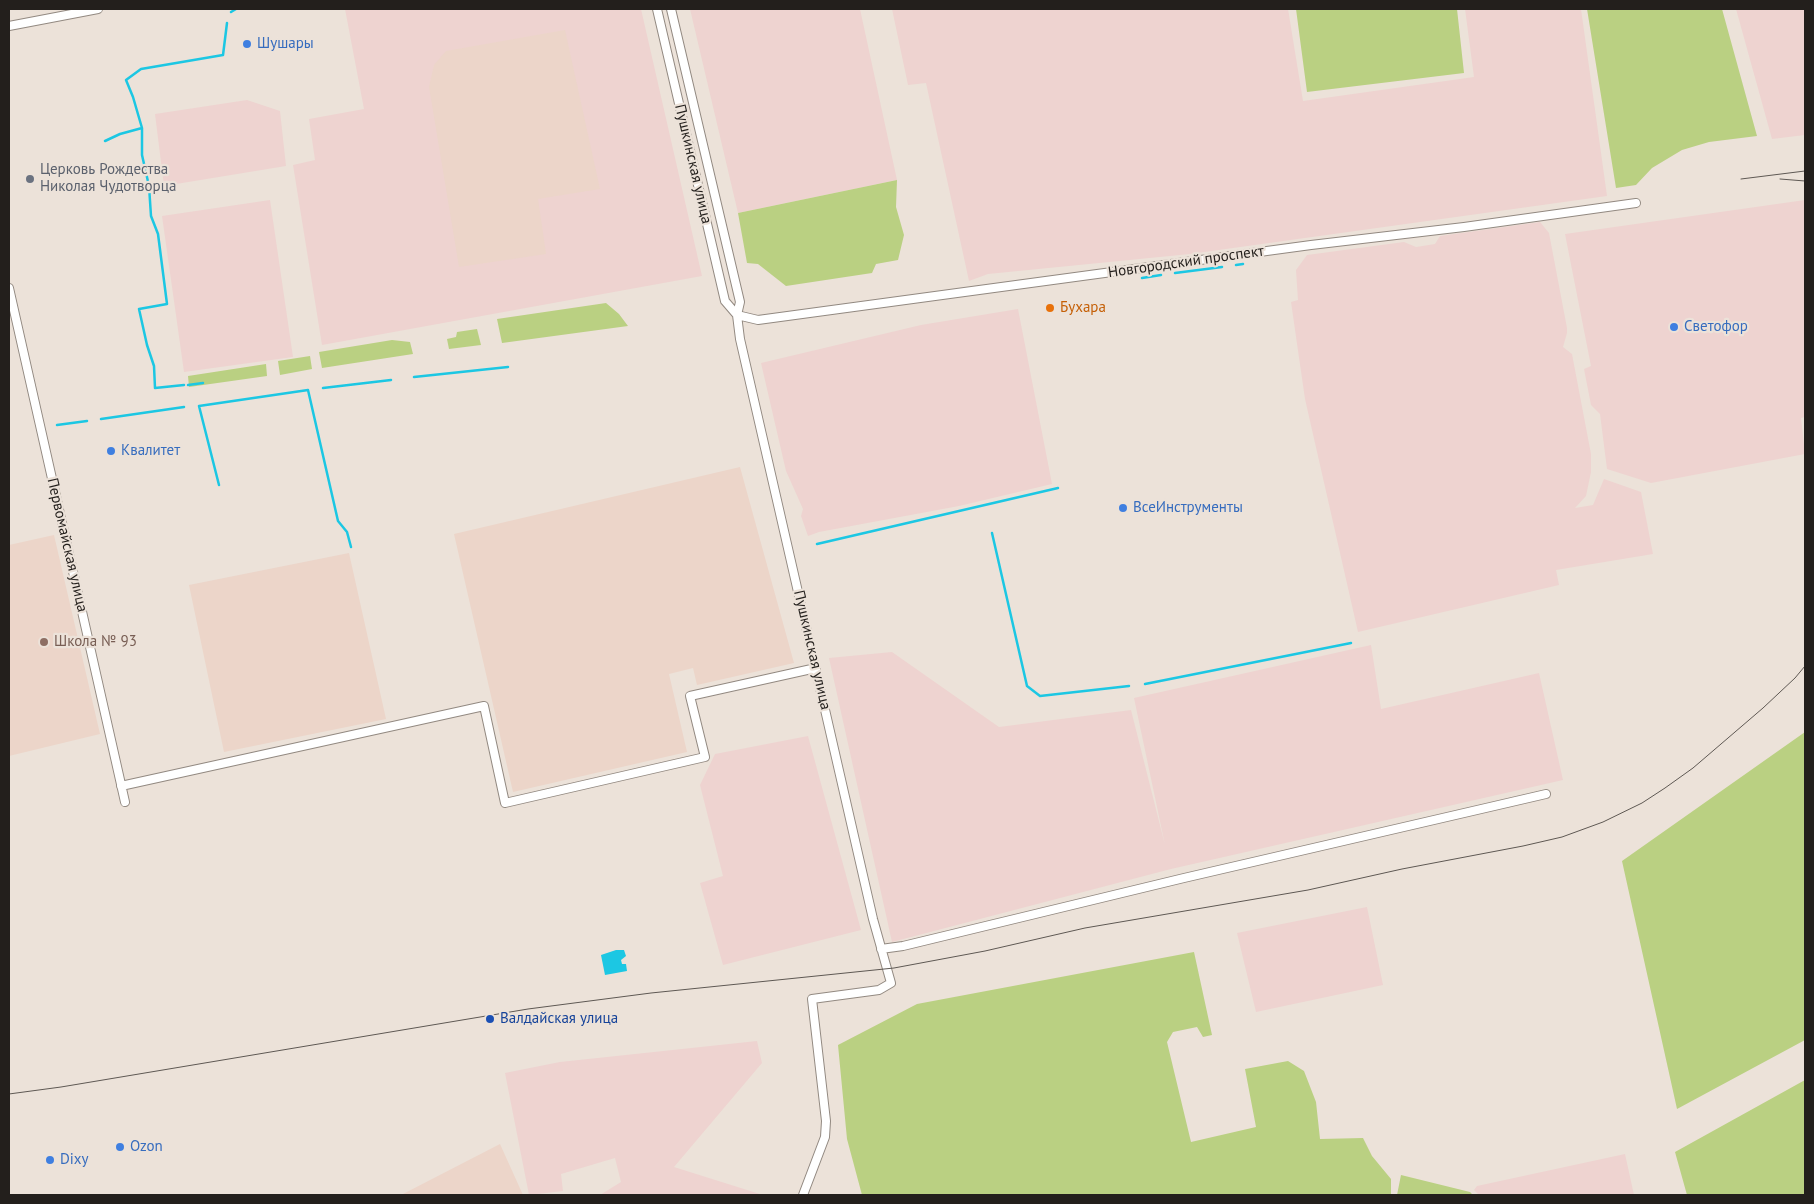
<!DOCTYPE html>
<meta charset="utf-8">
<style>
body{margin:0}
#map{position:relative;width:1814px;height:1204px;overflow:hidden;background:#ece2d9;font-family:"PT Sans",sans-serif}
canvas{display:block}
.frame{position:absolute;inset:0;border:10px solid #231f1c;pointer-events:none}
</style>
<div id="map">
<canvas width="1814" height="1204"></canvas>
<div class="frame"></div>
</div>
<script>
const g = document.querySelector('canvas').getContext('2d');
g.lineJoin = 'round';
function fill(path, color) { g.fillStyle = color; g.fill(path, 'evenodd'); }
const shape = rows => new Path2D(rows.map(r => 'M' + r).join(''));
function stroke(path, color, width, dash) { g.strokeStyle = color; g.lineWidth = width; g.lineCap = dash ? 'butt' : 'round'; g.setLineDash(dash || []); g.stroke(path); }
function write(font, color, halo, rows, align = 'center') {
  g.font = font + ' "PT Sans",sans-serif'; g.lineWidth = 4.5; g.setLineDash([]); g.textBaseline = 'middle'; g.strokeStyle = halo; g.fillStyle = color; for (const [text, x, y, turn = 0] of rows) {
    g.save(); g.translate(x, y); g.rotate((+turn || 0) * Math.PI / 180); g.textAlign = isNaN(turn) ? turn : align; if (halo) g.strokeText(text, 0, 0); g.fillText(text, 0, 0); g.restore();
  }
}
fill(shape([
 [345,9,641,9,702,276,322,345,293,165,315,160,309,119,364,109],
 [690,9,860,9,897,180,738,213],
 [892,9,1288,9,1303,101,1474,77,1465,9,1581,9,1607,196,1190,254,988,274,969,281,926,83,908,85],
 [1736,9,1805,9,1805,135,1772,139],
 [247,100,280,111,286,166,164,186,155,114],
 [270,200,293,357,184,372,162,216],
 [1805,200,1805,417,1801,418,1805,454,1651,483,1607,469,1600,414,1591,405,1584,369,1591,366,1565,234],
 [1540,222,1549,233,1567,328,1567,333,1563,347,1572,354,1591,454,1591,472,1586,496,1575,508,1593,505,1604,479,1641,492,1653,554,1556,570,1559,585,1358,632,1305,399,1291,302,1298,300,1296,270,1307,255,1404,242,1416,247,1435,244,1440,236],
 [1018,309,1052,484,959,506,819,532,808,536,801,516,803,509,786,471,761,363,921,325],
 [1371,645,1381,709,1539,673,1563,780,1171,869,892,942,829,658,892,652,999,727,1131,710,1165,845,1134,698],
 [808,736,861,930,723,965,700,883,723,876,700,785,715,754],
 [1367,907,1383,985,1256,1012,1237,933],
 [757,1041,762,1063,674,1167,763,1195,600,1195,621,1182,615,1158,561,1174,563,1191,529,1195,505,1073,560,1062],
 [1625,1154,1634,1195,1479,1195,1474,1190,1477,1186]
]), '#eed3d0');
fill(shape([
 [565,30,600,189,538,199,546,254,459,267,429,87,434,65,446,51],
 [740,467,794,663,697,685,693,668,669,674,687,752,513,792,454,534],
 [54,535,100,734,9,756,9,545],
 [349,553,386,719,224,752,189,585],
 [500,1144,523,1195,401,1195]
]), '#ecd5c9');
fill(shape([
 [1296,9,1457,9,1464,73,1307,92],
 [1587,9,1722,9,1757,136,1709,142,1682,150,1652,168,1636,185,1616,188],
 [897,180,896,207,904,235,898,260,876,264,872,273,786,286,758,264,747,263,738,213],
 [606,303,619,314,628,326,502,343,497,319],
 [477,329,481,345,449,349,447,339,456,337,457,332],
 [392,340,410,342,413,354,322,368,319,352],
 [310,356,312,369,280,375,278,361],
 [266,364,267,376,189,387,188,376],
 [1805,732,1805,1040,1677,1109,1622,861],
 [1194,952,1212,1035,1203,1037,1197,1027,1173,1032,1167,1042,1191,1142,1256,1127,1245,1069,1288,1061,1304,1071,1316,1102,1320,1139,1363,1138,1372,1156,1391,1179,1391,1195,862,1195,847,1139,838,1045,917,1004],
 [1805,1080,1805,1195,1687,1195,1675,1152],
 [1401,1175,1470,1192,1473,1195,1397,1195]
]), '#bad082');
fill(shape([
 [616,950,624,950,626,956,621,960,622,964,626,964,627,971,605,975,601,955]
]), '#1cc7e3');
stroke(shape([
 [231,12,236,9],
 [105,141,120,134,142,128],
 [1236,265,1243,264],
 [1175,273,1222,267],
 [1142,278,1161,275],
 [414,377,508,367],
 [184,385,155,388,154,366,147,345,139,309,167,304,158,234,151,216,149,186,142,155,142,128,133,97,126,80,141,69,223,55,227,23],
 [188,385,203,383],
 [323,388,391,380],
 [101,419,184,407],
 [57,425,87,421],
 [219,485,199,406,308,390,338,521,347,532,351,547],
 [992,533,1027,686,1040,696,1129,686],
 [817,544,1058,488],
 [1145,684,1351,643]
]), '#1cc7e3', 2.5);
const street = shape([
 [657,9,725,301,737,315],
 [671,9,740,302,737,315,740,339,873,919,891,983,879,990,812,999,826,1121,825,1137,803,1195],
 [9,26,98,9],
 [9,288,125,802],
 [737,315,758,320,1311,245,1464,227,1636,203],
 [121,786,484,706,505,803,705,757,690,696,816,668],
 [881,949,903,946,1184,878,1546,794]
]);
stroke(street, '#928981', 10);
stroke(street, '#fff', 8);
stroke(shape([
 [1741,179,1805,171],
 [1780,179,1805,181],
 [9,1094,61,1087,528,1009,651,993,894,968,985,951,1085,928,1308,890,1402,869,1523,846,1562,837,1603,822,1642,803,1665,788,1693,768,1763,708,1795,678,1805,666]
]), '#5e5853', 1);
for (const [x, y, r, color] of [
 [247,44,5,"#3f7fe0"],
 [30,179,5,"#6b7280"],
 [1050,308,5,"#e8710a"],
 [1674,327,5,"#3f7fe0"],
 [111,451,5,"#3f7fe0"],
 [1123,508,5,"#3f7fe0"],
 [44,642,5,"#8d6e63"],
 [490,1019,5,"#1a4fb4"],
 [120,1147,5,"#3f7fe0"],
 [50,1160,5,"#3f7fe0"]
]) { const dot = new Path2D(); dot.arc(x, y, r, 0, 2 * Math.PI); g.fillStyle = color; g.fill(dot); stroke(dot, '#ece2d9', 2); }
write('15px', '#366cbe', '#ece2d9', [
 ["Шушары",257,44],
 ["Светофор",1684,327],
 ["Квалитет",121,451],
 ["ВсеИнструменты",1133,508],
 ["Ozon",130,1147],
 ["Dixy",60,1160]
], 'left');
write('15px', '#231f1c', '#ece2d9', [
 ["Пушкинская улица",693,164,77],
 ["Новгородский проспект",1186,262,-8],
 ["Первомайская улица",67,545,77],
 ["Пушкинская улица",812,650,77]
]);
write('15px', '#5b616d', '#ece2d9', [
 ["Церковь Рождества",40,170],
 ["Николая Чудотворца",40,187]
], 'left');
write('15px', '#c56008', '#ece2d9', [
 ["Бухара",1060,308]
], 'left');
write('15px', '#785e54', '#ece2d9', [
 ["Школа № 93",54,642]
], 'left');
write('15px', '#164399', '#ece2d9', [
 ["Валдайская улица",500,1019]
], 'left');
</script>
